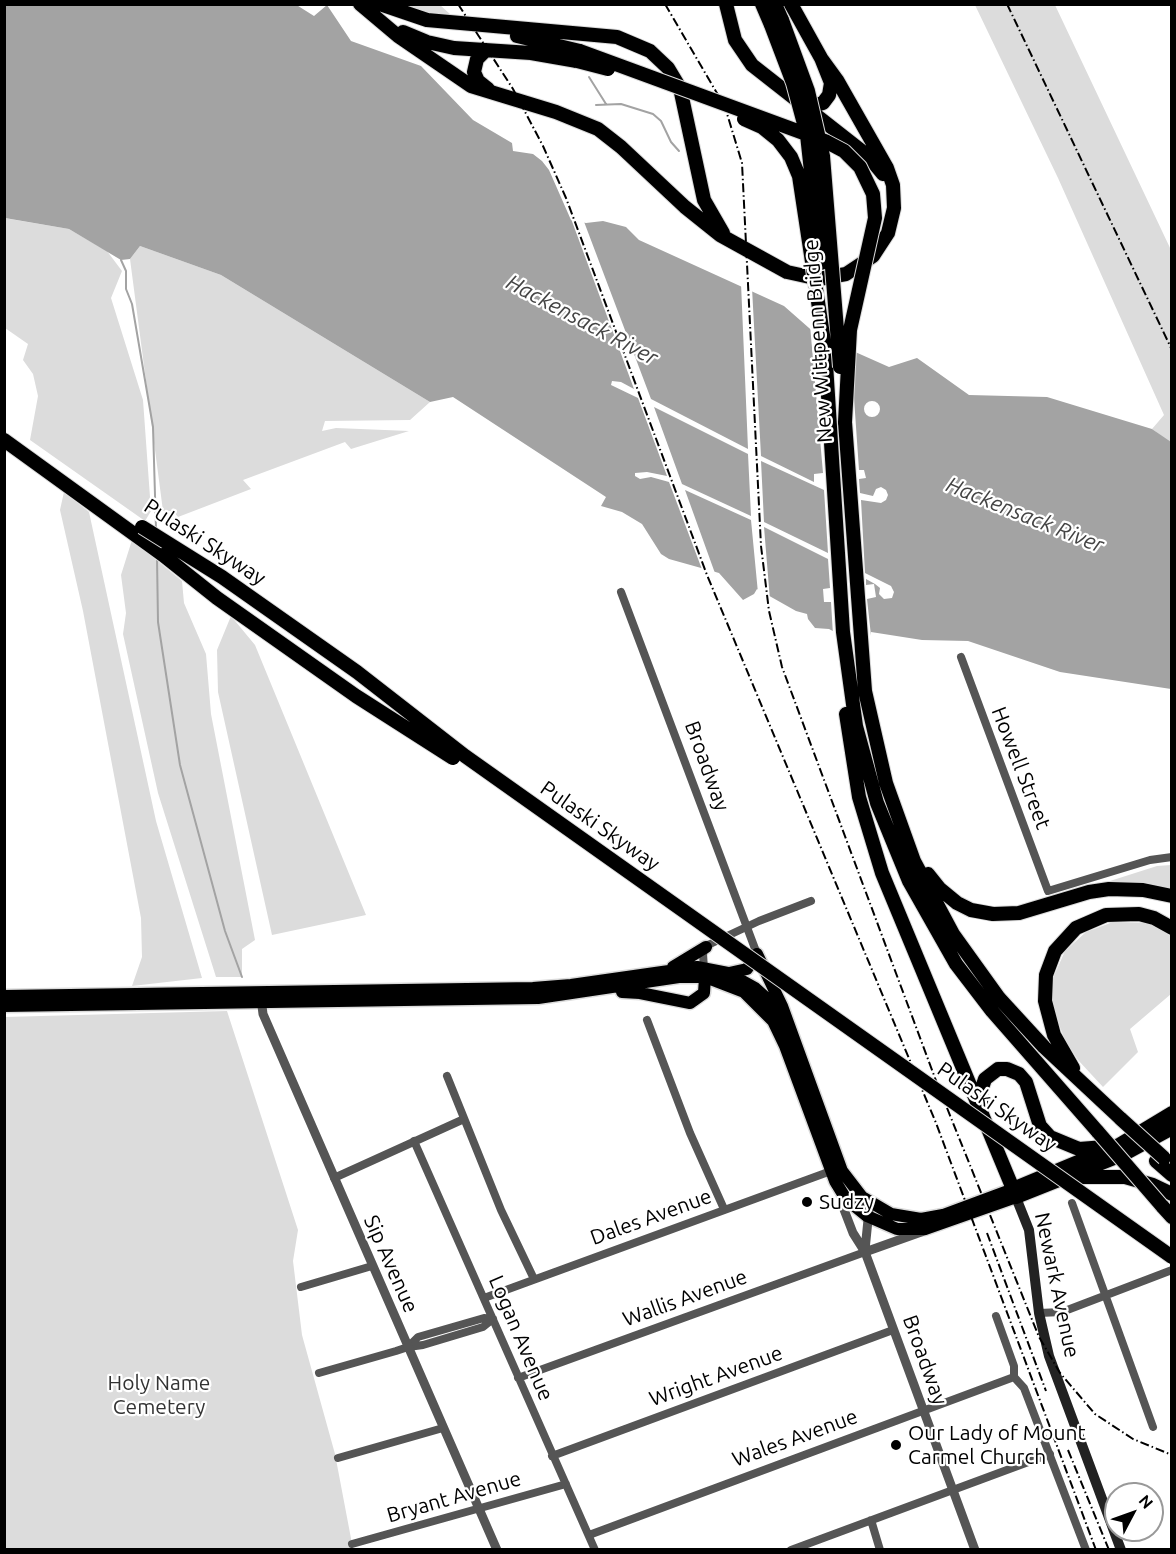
<!DOCTYPE html>
<style>
body{margin:0}
#map{position:relative;width:1176px;height:1554px;overflow:hidden;background:#fff;font-family:Ubuntu,sans-serif}
canvas{display:block}
.frame{position:absolute;inset:0;border:6px solid #000;pointer-events:none}
.north{position:absolute;left:1104px;top:1482px;width:60px;height:60px;box-sizing:border-box;background:#fff;border:2px solid #999;border-radius:50%;rotate:49deg;font-size:16px;font-weight:700;line-height:24px;text-align:center;color:#000}
.north::after{content:'';display:block;margin:auto;width:21px;height:27px;background:#000;clip-path:polygon(50% 0,100% 100%,50% 72%,0 100%)}
</style>
<div id="map">
<canvas width="1176" height="1554"></canvas>
<div class="frame"></div>
<div class="north">N</div>
</div>
<script>
const g = document.querySelector('canvas').getContext('2d');
g.lineJoin = 'round';
function fill(path, color) { g.fillStyle = color; g.fill(path, 'evenodd'); }
const shape = rows => new Path2D(rows.map(r => 'M' + r).join(''));
function stroke(path, color, width, dash) { g.strokeStyle = color; g.lineWidth = width; g.lineCap = dash ? 'butt' : 'round'; g.setLineDash(dash || []); g.stroke(path); }
function write(font, color, halo, rows, align = 'center') {
  g.font = font + ' Ubuntu,sans-serif'; g.lineWidth = 4.5; g.setLineDash([]); g.textBaseline = 'middle'; g.strokeStyle = halo; g.fillStyle = color; for (const [text, x, y, turn = 0] of rows) {
    g.save(); g.translate(x, y); g.rotate((+turn || 0) * Math.PI / 180); g.textAlign = isNaN(turn) ? turn : align; if (halo) g.strokeText(text, 0, 0); g.fillText(text, 0, 0); g.restore();
  }
}
fill(shape([
 [403,5,440,5,450,14,430,16],
 [975,5,1055,5,1171,250,1171,443,1152,429,1164,415,1058,178],
 [4,218,69,229,107,251,122,271,111,298,143,400,151,511,145,521,30,440,38,396,33,374,23,360,28,344,5,328],
 [140,246,221,275,430,402,410,420,325,421,322,431,336,428,409,431,351,449,345,442,243,480,251,489,178,517,173,511,163,511,130,259],
 [64,492,89,512,156,821,202,978,132,986,142,957,141,918,83,611,60,510],
 [132,540,182,581,184,603,206,654,211,714,255,940,242,949,242,977,216,977,158,793,123,634,126,613,121,575],
 [231,616,255,645,366,915,272,935,218,692,217,650],
 [1171,865,1171,889,1131,883,1088,888,1157,866],
 [1113,922,1145,923,1161,928,1171,935,1171,994,1130,1029,1138,1052,1103,1087,1078,1060,1065,1040,1053,1009,1052,993,1053,978,1065,951,1086,932],
 [227,1011,298,1230,293,1261,302,1335,335,1454,353,1549,5,1549,4,1017]
]), '#dcdcdc');
fill(shape([
 [295,4,314,16,327,5,351,41,421,66,473,120,512,143,513,151,533,154,542,161,549,170,571,220,586,223,603,221,626,227,639,240,784,306,817,335,889,367,917,358,969,395,1047,397,1152,429,1171,442,1171,689,1060,672,968,641,922,640,871,632,871,651,829,629,815,628,808,619,807,614,796,611,757,589,754,594,743,600,719,573,669,559,661,554,642,524,622,512,601,506,606,497,453,397,430,402,221,275,140,246,130,259,121,260,69,229,5,218,4,5]
]), '#a3a3a3');
fill(shape([
 [546,162,573,218,583,219,651,399,748,449,741,283,752,288,761,456,814,482,814,474,823,473,810,325,818,332,854,348,852,369,859,470,864,470,866,478,859,479,860,493,873,496,876,489,881,487,886,490,888,495,886,500,881,503,861,500,865,573,891,586,894,592,892,598,884,599,879,594,880,588,875,584,866,579,866,585,874,584,876,597,867,599,873,654,833,635,831,602,824,602,823,589,830,588,828,559,764,527,770,600,758,593,751,520,685,490,716,576,703,572,669,482,651,477,640,479,635,476,635,473,647,472,667,476,638,398,611,385,612,381,621,382,634,389,563,197],
 [654,407,748,454,751,516,682,484],
 [761,461,824,490,828,553,764,522],
 '864 409a8 8 0 1 1 16 0a8 8 0 1 1-16 0Z'
]), '#fff');
stroke(shape([
 [589,77,606,104],
 [596,105,621,104,653,114,661,121,671,142,679,151],
 [121,260,126,271,126,289,132,304,153,427,156,529],
 [157,558,158,622,180,765,225,931,242,977]
]), '#a3a3a3', 2);
const trunk = shape([
 [757,954,782,1006,842,1171,862,1197,891,1214,921,1219,943,1215,1013,1189],
 [673,967,706,947],
 [729,973,747,969,757,954],
 [622,992,640,993,690,1003,704,993,705,977],
 [4,996,533,988,571,985,697,967,728,973,755,988,774,1005,789,1030],
 [4,1006,538,998,679,977,705,977,744,992,773,1021,785,1046,835,1181,846,1199,867,1216,897,1229,925,1229,1016,1197]
]);
const motorway = shape([
 [360,4,398,36,471,86,556,112,598,129,621,147,685,207,720,235,787,272,819,279,846,274,873,256,888,233,894,208,893,185,887,168,837,80,821,58],
 [380,4,427,20,617,37,650,51,668,68,680,88,704,200,723,233],
 [726,4,735,40,752,65,868,156,883,174],
 [762,4,771,25],
 [775,4,782,20],
 [791,4,821,58,831,83,829,95,823,103,812,106,802,101],
 [403,32,427,42,454,48,531,53,577,61],
 [517,36,580,51],
 [486,50,477,59,474,72,478,81,488,89],
 [825,348,843,632,856,726,877,803,909,881,956,964,992,1011,1098,1132],
 [845,422,865,691,886,783,914,861,953,934,999,998,1044,1047,1121,1119],
 [4,440,163,555],
 [846,714,859,797,882,873,1013,1189,1119,1145,1172,1113],
 [928,874,940,889,957,903,971,910,993,914,1019,913,1089,892,1109,889,1143,890,1172,896],
 [1073,1068,1054,1035,1045,1001,1046,975,1055,951,1076,928,1106,915,1139,914,1154,918,1172,928],
 [981,1110,981,1091,985,1079,998,1069,1007,1069,1019,1074,1026,1082,1040,1126,1050,1137,1079,1149,1105,1147],
 [1156,1161,1172,1175],
 [1077,1177,1125,1177,1153,1185,1172,1194],
 [1016,1197,1124,1154,1172,1128],
 [1162,1206,1172,1217]
]);
stroke(trunk, '#dbdbdb', 15);
stroke(motorway, '#dbdbdb', 16);
stroke(shape([
 [621,592,757,954],
 [961,657,1048,891,1150,860,1172,857],
 [704,970,703,953,708,945,759,921,811,901],
 [647,1020,690,1133,724,1209],
 [447,1076,501,1210,534,1279],
 [414,1141,595,1550],
 [334,1178,464,1119],
 [1072,1203,1153,1427],
 [301,1287,372,1266],
 [484,1298,831,1171],
 [1039,1313,1062,1312,1172,1270],
 [996,1316,1014,1366,1014,1377,1024,1388,1086,1550],
 [408,1347,423,1345,483,1327,493,1319],
 [319,1373,396,1351,408,1347,418,1337,484,1318,493,1319],
 [518,1378,865,1252],
 [552,1456,893,1330],
 [338,1458,443,1428],
 [871,1520,880,1550],
 [589,1535,1014,1377],
 [352,1544,566,1484],
 [791,1550,1050,1454]
]), '#555', 8);
stroke(shape([
 [261,998,263,1014,497,1550],
 [843,1195,843,1207,853,1233,865,1252,975,1550],
 [865,1250,869,1210],
 [865,1252,924,1231]
]), '#555', 9);
stroke(shape([
 [1013,1190,1029,1230,1039,1313,1049,1356,1121,1550]
]), '#222', 10);
stroke(trunk, '#000', 12);
stroke(motorway, '#000', 14);
stroke(shape([
 [458,4,513,89,543,146,566,198,707,575,936,1123,1096,1550],
 [665,4,725,107,742,163,761,546,769,611,782,667,935,1078,1039,1337,1060,1373,1095,1414,1133,1439,1172,1455],
 [1007,4,1172,350],
 [987,1233,1046,1391],
 [1068,1450,1109,1550]
]), '#000', 2, [9, 3, 1.5, 3]);
const motorwayBridge = shape([
 [782,20,808,91,823,156,840,367],
 [771,25,793,83,807,135,821,263],
 [580,51,825,141,844,151,860,167,873,194,875,218,850,330,845,422],
 [577,61,608,69],
 [744,119,762,127,778,140,791,157,799,176,825,348],
 [142,527,222,577,357,672,465,756,1172,1257],
 [163,555,217,598,356,696,453,758],
 [1121,1119,1164,1158],
 [1098,1132,1162,1206]
]);
stroke(motorwayBridge, '#dbdbdb', 16, []);
stroke(motorwayBridge, '#000', 14);
for (const [x, y, r, color] of [
 [807,1202,6,"#000"],
 [896,1445,6,"#000"]
]) { const dot = new Path2D(); dot.arc(x, y, r, 0, 2 * Math.PI); g.fillStyle = color; g.fill(dot); stroke(dot, '#fff', 2); }
write('21px', '#000', '#fff', [
 ["New Wittpenn Bridge",818,341,-94],
 ["Pulaski Skyway",205,542,33],
 ["Broadway",707,766,70],
 ["Howell Street",1021,768,69],
 ["Pulaski Skyway",600,826,35],
 ["Pulaski Skyway",997,1107,35],
 ["Dales Avenue",651,1217,-20],
 ["Sip Avenue",391,1264,66],
 ["Newark Avenue",1057,1285,78],
 ["Wallis Avenue",685,1298,-20],
 ["Logan Avenue",521,1338,67],
 ["Broadway",925,1360,70],
 ["Wright Avenue",716,1376,-20],
 ["Wales Avenue",795,1438,-20],
 ["Bryant Avenue",454,1497,-16]
]);
write('21px', '#000', '#fff', [
 ["Sudzy",819,1202],
 ["Our Lady of Mount",908,1433],
 ["Carmel Church",908,1457]
], 'left');
write('21px', '#333', '#fff', [
 ["Holy Name",159,1383],
 ["Cemetery",159,1407]
]);
write('italic 22px', '#444', '#fff', [
 ["Hackensack River",582,320,28],
 ["Hackensack River",1025,515,22]
]);
</script>
